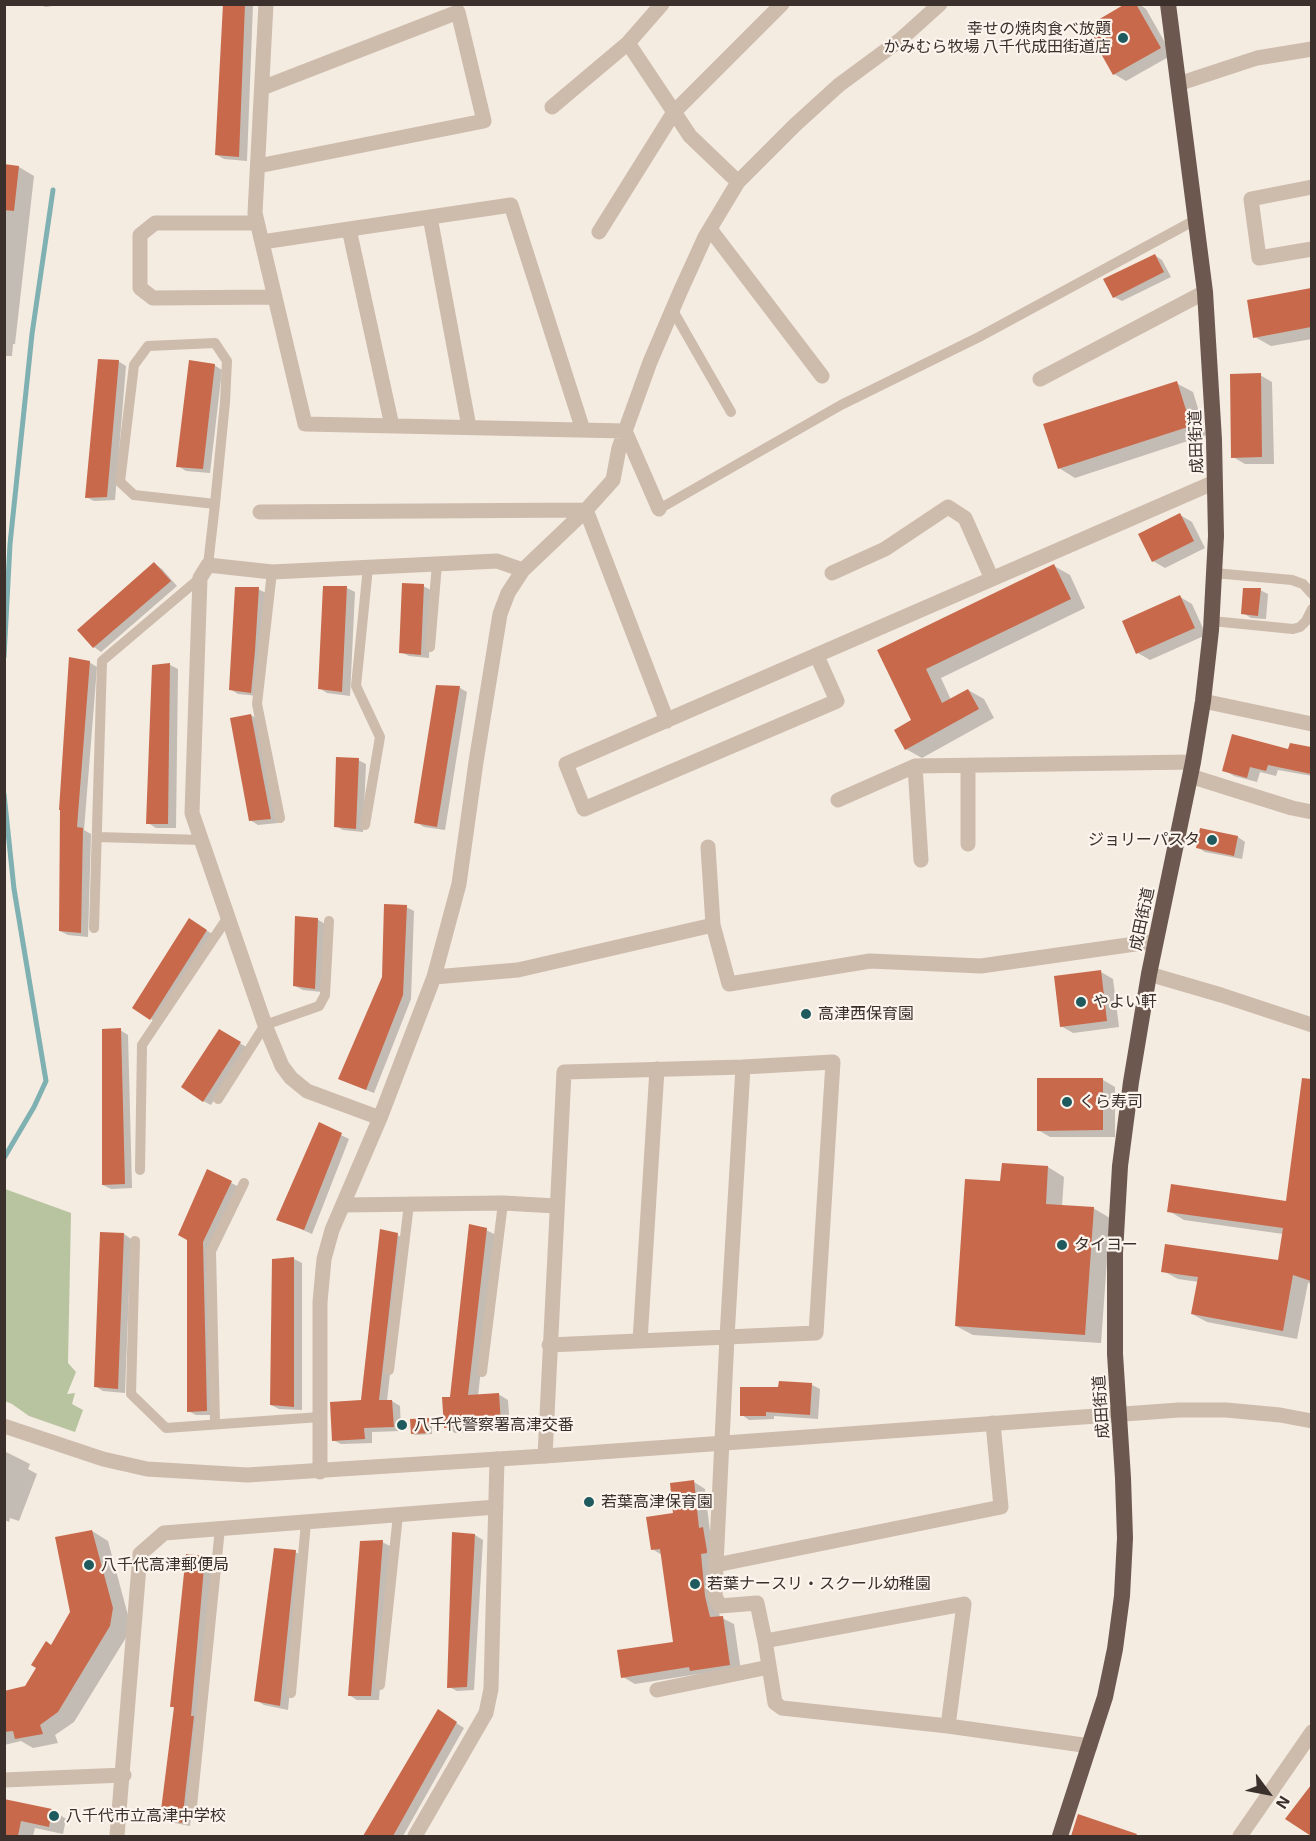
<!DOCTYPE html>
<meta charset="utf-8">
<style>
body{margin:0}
#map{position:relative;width:1316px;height:1841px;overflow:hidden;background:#f4ebe1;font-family:"Exo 2",sans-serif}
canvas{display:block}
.frame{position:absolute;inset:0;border:6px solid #3b302b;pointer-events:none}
.north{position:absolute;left:1238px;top:1763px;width:60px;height:60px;-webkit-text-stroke:4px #fbf5ee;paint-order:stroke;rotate:122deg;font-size:16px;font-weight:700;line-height:24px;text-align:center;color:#3b302b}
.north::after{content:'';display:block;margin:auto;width:21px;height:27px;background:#3b302b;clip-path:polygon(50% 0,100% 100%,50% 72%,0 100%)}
</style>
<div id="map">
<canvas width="1316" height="1841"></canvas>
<div class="frame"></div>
<div class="north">N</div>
</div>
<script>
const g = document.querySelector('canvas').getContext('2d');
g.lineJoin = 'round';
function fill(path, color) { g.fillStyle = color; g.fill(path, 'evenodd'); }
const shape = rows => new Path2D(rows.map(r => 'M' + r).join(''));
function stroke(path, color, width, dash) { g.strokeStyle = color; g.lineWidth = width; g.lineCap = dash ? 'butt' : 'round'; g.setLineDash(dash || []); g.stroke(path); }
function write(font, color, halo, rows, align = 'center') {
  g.font = font + ' "Exo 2","Noto Sans JP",sans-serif'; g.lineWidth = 4.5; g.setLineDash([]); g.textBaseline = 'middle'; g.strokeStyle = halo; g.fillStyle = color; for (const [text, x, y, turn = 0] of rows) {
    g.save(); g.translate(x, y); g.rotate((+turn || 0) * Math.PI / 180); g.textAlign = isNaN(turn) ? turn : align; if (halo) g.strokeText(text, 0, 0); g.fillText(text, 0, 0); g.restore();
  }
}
fill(shape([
 [5,1189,71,1213,68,1363,76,1372,67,1394,75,1393,72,1404,83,1410,75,1432,29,1416,12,1404,5,1401]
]), '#b8c4a0');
fill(shape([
 [40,4,69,4,45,7],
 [225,4,253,4,247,161,224,159,217,155],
 [1128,4,1139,4,1146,9,1172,55,1126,81,1114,74],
 [6,165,19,167,34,176,15,344,13,344,12,356,4,356],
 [1154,255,1162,260,1171,277,1122,301,1114,297],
 [1312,290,1312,339,1271,346,1255,337,1248,301],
 [118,361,126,366,115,500,94,501,86,497],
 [214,365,222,370,210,473,186,471,178,466],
 [1260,375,1272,382,1274,464,1245,464,1233,457],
 [1176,383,1193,392,1206,435,1075,478,1059,468],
 [1180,515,1192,522,1205,548,1165,568,1153,561],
 [155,564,162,569,177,586,101,652,94,647],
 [1054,566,1070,575,1085,608,941,678,951,700,968,690,984,699,994,718,922,758,906,749,913,721,879,651],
 [423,586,431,590,429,658,409,656,401,652],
 [347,588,355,592,350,696,327,693,319,688],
 [258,589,266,593,258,696,238,694,230,689],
 [1260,590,1268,594,1266,619,1251,618,1243,613],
 [1180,597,1192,604,1206,635,1150,660,1138,653],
 [89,662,97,667,84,830,91,834,88,937,68,935,60,931],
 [170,665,178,669,176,828,156,828,148,823,154,666],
 [437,686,460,688,467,692,445,830,424,827,416,822],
 [251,715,259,720,278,823,258,825,250,820],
 [1291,744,1312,748,1312,776,1278,770,1276,776,1260,772,1257,782,1234,776,1224,770,1290,751],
 [358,760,366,764,363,832,343,830,336,826],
 [1238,837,1245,842,1242,859,1205,852,1197,847],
 [406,907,414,911,411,999,374,1093,339,1079,384,977],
 [317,919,325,924,322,992,303,990,295,986],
 [189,920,214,935,158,1023,151,1019],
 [1101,972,1113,979,1119,1027,1073,1033,1061,1026],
 [120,1030,128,1035,132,1188,111,1189,103,1185],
 [219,1031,248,1048,211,1105,203,1101],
 [1103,1080,1115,1087,1115,1137,1050,1137,1038,1130],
 [1302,1096,1312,1098,1312,1284,1308,1283,1297,1339,1207,1322,1192,1314,1199,1282,1178,1279,1163,1271,1280,1262,1283,1234,1184,1220,1169,1211,1288,1202],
 [319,1124,349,1139,312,1234,278,1219],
 [1048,1167,1064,1177,1062,1206,1093,1208,1110,1218,1101,1343,973,1335,956,1326,1002,1183],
 [208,1171,239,1187,210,1246,214,1415,196,1415,188,1411],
 [486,1230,496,1235,478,1396,498,1394,508,1400,510,1429,455,1433,446,1427],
 [124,1234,131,1239,125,1393,103,1391,95,1386],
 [397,1235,405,1239,387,1401,392,1401,400,1406,401,1431,372,1432,372,1443,341,1444,333,1440,362,1402],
 [294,1259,302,1263,302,1410,279,1409,271,1405,274,1260],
 [780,1383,812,1385,820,1389,818,1419,774,1416,774,1419,749,1420,742,1415,779,1388],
 [428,1420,432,1422,432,1434,415,1435,412,1433],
 [4,1451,30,1464,28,1469,37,1474,19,1521,10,1518,9,1522,4,1520],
 [694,1482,705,1489,710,1532,715,1535,717,1604,720,1617,734,1624,741,1671,698,1674,635,1684,623,1677,675,1643,662,1555,652,1549],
 [92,1531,108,1541,129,1619,127,1636,74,1722,55,1735,58,1743,33,1748,21,1741,4,1745,4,1693,26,1688,72,1612],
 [475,1535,483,1540,474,1690,457,1691,449,1687],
 [382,1542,390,1546,379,1700,357,1700,349,1695],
 [295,1552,303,1556,288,1710,264,1705,256,1700],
 [204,1558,212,1562,201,1722,190,1826,170,1822,162,1817,176,1709,171,1706],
 [438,1711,464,1728,403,1836,365,1836],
 [1312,1788,1312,1835,1287,1819],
 [4,1800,52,1810,66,1819,63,1834,35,1828,33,1836,4,1836],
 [1079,1816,1138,1836,1072,1836]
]), '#0003');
stroke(shape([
 [4,657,10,544,32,334,53,190],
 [4,794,14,889,46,1081,34,1107,4,1158]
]), '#7fb0b2', 5);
fill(shape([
 [223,4,245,4,239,157,215,155],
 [1125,4,1136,4,1161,48,1113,75,1086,27],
 [4,164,19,166,14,211,4,210],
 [1155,254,1164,272,1113,298,1103,279],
 [1311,288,1311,327,1253,338,1247,300],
 [98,359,119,360,107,497,85,498],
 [189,360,215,364,203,469,176,467],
 [1261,373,1262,457,1231,458,1230,374],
 [1177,381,1191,426,1058,469,1043,424],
 [1180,513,1194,541,1152,562,1138,534],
 [154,562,171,581,93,648,77,630],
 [1054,564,1071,599,926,669,942,703,968,689,979,709,905,750,894,730,911,720,877,650],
 [402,583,424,584,421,655,399,653],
 [323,586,347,586,342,692,318,689],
 [235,587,259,587,255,651,251,693,229,690],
 [1243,588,1261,588,1258,616,1241,614],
 [1180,595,1195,628,1136,654,1122,621],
 [69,657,90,661,77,827,83,828,81,933,59,931,60,810,59,810],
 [170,663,168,824,146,824,152,665],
 [436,685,460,686,437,827,414,823],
 [251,714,271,819,249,821,230,718],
 [1232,734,1288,749,1290,743,1311,747,1311,774,1268,765,1266,771,1250,767,1247,778,1222,771],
 [336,757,359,758,356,829,334,827],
 [1200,828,1238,836,1234,856,1196,848],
 [384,904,407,905,403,995,366,1090,338,1079,382,977],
 [295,916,318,918,315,989,293,986],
 [189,918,207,930,150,1020,132,1008],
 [1101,970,1107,1021,1060,1027,1054,976],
 [121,1028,125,1184,102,1185,102,1029],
 [219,1029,241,1042,203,1102,181,1087],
 [1037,1078,1103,1078,1103,1130,1037,1131],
 [1302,1078,1311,1079,1311,1281,1293,1275,1283,1331,1191,1314,1198,1277,1161,1272,1165,1244,1278,1260,1283,1228,1167,1212,1171,1184,1286,1201],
 [319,1122,342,1133,304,1230,276,1220],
 [1002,1163,1048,1166,1046,1204,1094,1207,1085,1335,955,1326,965,1179,1000,1181],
 [207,1169,232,1181,203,1242,207,1411,187,1412,187,1240,178,1235],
 [469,1224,487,1228,468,1395,499,1393,501,1424,444,1428,442,1397,450,1397],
 [380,1229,398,1233,379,1400,392,1400,394,1427,364,1428,365,1439,332,1441,330,1402,361,1400],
 [100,1232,124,1233,118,1389,94,1387],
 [294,1257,294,1407,270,1405,272,1259],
 [779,1381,812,1383,810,1415,766,1412,766,1416,740,1416,740,1387,778,1387],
 [429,1418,429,1433,411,1434,410,1419],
 [694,1480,699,1528,703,1527,707,1551,707,1553,701,1554,705,1596,710,1617,723,1616,730,1665,690,1671,689,1667,621,1678,617,1650,673,1642,660,1549,651,1550,646,1517,673,1513,670,1483],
 [92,1530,113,1608,110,1626,58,1712,40,1725,43,1734,15,1739,13,1731,4,1732,4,1691,25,1686,36,1668,31,1665,46,1641,51,1645,70,1612,55,1537],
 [452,1532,475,1534,467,1687,447,1688],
 [383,1540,371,1696,348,1696,360,1541],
 [274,1548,296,1550,280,1706,254,1701],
 [186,1554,205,1556,191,1716,194,1716,182,1823,160,1818,174,1707,170,1707],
 [438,1709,457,1722,393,1836,363,1836],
 [1311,1785,1311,1836,1285,1819],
 [4,1799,52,1809,49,1827,21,1821,18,1836,4,1836],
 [1078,1814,1137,1834,1136,1836,1071,1836]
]), '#c8694b');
stroke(shape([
 [672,309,731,412],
 [659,509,841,405,979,337,1197,219],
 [208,565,215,504,225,402,227,361,215,343,148,346,134,365,120,482,134,495,215,504],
 [272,572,257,704,280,818],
 [1214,573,1292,580,1303,584,1312,594],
 [1212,621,1293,629,1300,627,1306,621,1312,609],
 [430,647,437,564],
 [365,825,380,737,356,686,368,567],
 [97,837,202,840],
 [94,928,102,661,200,578],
 [218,1099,265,1025,319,1006,325,995,329,921],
 [140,1170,142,1045,228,917],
 [135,1241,131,1394,166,1428,320,1417],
 [389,1370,409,1204],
 [482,1372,503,1203],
 [215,1424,211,1251,244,1183],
 [380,1685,398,1515],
 [291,1693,306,1522],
 [192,1806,220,1528]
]), '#cdbbac', 10);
stroke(shape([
 [266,4,255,213,305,424,625,431],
 [628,43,690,136,738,182],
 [1178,84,1257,58,1312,49],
 [552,107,628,43,662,4],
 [258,166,484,121,458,12,262,88],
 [1312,187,1251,199,1259,258,1312,249],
 [430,217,469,427],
 [257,223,155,223,140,235,140,288,153,298,275,297],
 [349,229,392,426],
 [710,229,822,376],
 [599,232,674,112,782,4],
 [262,242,511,205,583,430],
 [1040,379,1205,292],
 [625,431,659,509],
 [260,512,586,510,667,721],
 [523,570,586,510,613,480,619,448,650,362,680,292,705,237,738,182,795,125,839,85,900,40,940,4],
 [832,573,885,549,948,507,965,518,992,579],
 [817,656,837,701,584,809,566,764,1215,482],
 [1203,701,1312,724],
 [968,766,968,844],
 [1190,776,1292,808,1312,812],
 [838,800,915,766],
 [921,860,915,766,1193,762],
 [713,925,729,984,870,961,981,966,1156,941],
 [1149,974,1221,995,1312,1025],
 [434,977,518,970,713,925,708,847],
 [343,1205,503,1203,556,1206],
 [640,1341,657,1069],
 [549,1345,816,1333,833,1062,743,1067],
 [545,1456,564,1072,743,1067,727,1337,716,1565,1001,1507,993,1423],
 [320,1472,320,1302,324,1259,332,1230,380,1118,434,977,459,884,476,762,500,614,508,593,523,570,497,561,272,572,208,565,200,578,192,813,265,1025,282,1066,291,1078,307,1091,380,1118],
 [716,1565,715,1596,720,1606,757,1603,765,1641],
 [964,1604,948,1726,782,1708,775,1703,765,1641,964,1604],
 [657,1690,769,1667],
 [948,1726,1090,1746],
 [4,1780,124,1775],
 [117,1836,140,1554,164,1533,496,1507],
 [415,1836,486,1713,491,1689,497,1459]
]), '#cdbbac', 15);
stroke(shape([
 [4,1426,103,1459,147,1469,247,1475,545,1456,1179,1410,1226,1410,1280,1415,1312,1421],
 [1240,1836,1312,1732]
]), '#cdbbac', 15);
stroke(shape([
 [1060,1836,1105,1697,1115,1649,1122,1596,1125,1538,1123,1478,1115,1354,1115,1253,1120,1166,1131,1082,1149,974,1193,762,1203,701,1211,630,1216,536,1214,440,1205,292,1168,4]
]), '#6c584f', 16);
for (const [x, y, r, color] of [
 [1123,38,6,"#1f5a5e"],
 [1212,840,6,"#1f5a5e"],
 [1081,1002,6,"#1f5a5e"],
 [806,1014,6,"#1f5a5e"],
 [1067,1102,6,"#1f5a5e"],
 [1062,1245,6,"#1f5a5e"],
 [402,1425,6,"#1f5a5e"],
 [589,1502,6,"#1f5a5e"],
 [89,1565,6,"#1f5a5e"],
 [695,1584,6,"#1f5a5e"],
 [54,1816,6,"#1f5a5e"]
]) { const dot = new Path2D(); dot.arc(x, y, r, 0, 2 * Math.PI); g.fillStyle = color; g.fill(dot); stroke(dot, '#fbf5ee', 2); }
write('16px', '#3b302b', '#fbf5ee', [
 ["幸せの焼肉食べ放題",1111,29,"right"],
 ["かみむら牧場 八千代成田街道店",1111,47,"right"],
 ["ジョリーパスタ",1200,840,"right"],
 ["やよい軒",1093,1002],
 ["高津西保育園",818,1014],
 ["くら寿司",1079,1102],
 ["タイヨー",1074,1245],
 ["八千代警察署高津交番",414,1425],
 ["若葉高津保育園",601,1502],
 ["八千代高津郵便局",101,1565],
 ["若葉ナースリ・スクール幼稚園",707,1584],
 ["八千代市立高津中学校",66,1816]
], 'left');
write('16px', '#3b302b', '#fbf5ee', [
 ["成田街道",1196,442,-92],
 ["成田街道",1142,919,-78],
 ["成田街道",1101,1407,-94]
]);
</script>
